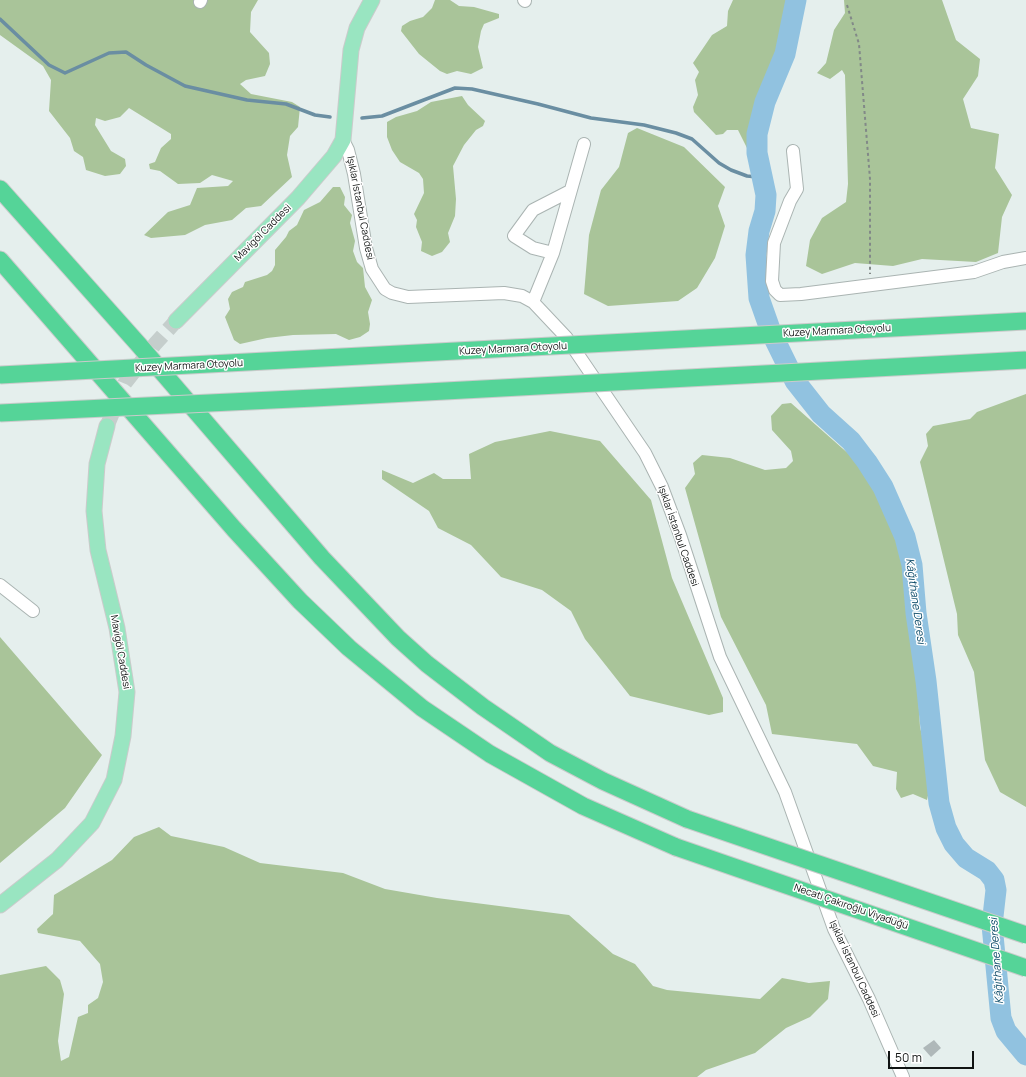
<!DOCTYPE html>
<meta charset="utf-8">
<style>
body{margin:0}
#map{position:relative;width:1026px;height:1077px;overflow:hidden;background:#e5efed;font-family:Manrope,sans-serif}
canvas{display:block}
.scale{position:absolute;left:888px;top:1051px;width:86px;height:18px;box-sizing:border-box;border:2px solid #101312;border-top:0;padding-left:5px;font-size:12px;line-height:14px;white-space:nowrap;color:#101312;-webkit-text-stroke:3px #fff;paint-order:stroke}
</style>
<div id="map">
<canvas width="1026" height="1077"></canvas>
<div class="scale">50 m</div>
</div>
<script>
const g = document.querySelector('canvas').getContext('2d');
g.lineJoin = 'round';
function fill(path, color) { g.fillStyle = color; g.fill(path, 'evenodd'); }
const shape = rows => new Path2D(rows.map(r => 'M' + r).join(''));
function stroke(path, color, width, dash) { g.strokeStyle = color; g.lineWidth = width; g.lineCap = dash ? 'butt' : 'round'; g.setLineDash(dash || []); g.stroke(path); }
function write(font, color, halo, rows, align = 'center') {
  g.font = font + ' Manrope,sans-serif'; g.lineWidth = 3; g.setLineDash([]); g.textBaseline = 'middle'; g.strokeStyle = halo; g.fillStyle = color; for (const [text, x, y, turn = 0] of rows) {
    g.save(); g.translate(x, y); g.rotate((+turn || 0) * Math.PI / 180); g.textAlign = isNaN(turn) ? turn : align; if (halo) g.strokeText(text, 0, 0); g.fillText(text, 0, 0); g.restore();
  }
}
fill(shape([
 [0,0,258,0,251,12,250,32,269,53,270,64,265,76,246,80,240,84,251,94,292,102,300,107,298,127,290,136,287,155,292,177,261,206,246,208,232,220,205,225,185,235,151,238,144,235,168,212,190,205,197,188,228,186,233,181,212,175,200,183,178,184,160,171,150,169,149,164,155,162,161,148,171,139,171,134,129,108,120,117,105,121,96,118,95,125,111,151,125,159,126,166,120,174,105,176,86,170,83,157,74,151,70,138,49,111,51,80,43,66,0,35],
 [435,0,450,0,459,6,474,7,499,14,499,18,484,24,481,31,478,47,483,68,471,74,457,71,447,74,440,71,419,54,401,31,402,26,410,21,423,17,432,8],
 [733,0,798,0,791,48,781,76,770,97,762,130,761,150,754,156,750,154,738,130,727,130,723,134,716,135,694,112,693,107,698,95,695,80,699,72,693,63,712,35,727,26,728,11],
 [844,0,942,0,956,40,980,59,978,76,963,99,971,128,999,134,995,168,1012,195,1002,217,998,253,976,262,922,259,893,266,855,263,822,274,806,266,810,240,822,218,846,202,848,184,845,75,842,70,830,79,817,73,826,63,834,30,845,13],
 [462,96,468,105,485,121,483,126,476,130,464,145,453,166,456,199,455,216,448,233,450,242,442,252,432,256,421,251,422,242,416,227,417,220,414,214,424,193,423,179,419,173,400,162,392,150,387,137,387,122,396,117,417,111,431,102],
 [637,128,684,147,725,187,718,206,725,226,715,258,697,288,678,301,608,306,584,294,589,235,601,190,619,167,628,133],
 [333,187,340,187,345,197,344,205,352,215,350,223,355,241,353,251,357,262,363,268,365,287,372,300,368,312,370,324,369,331,360,337,349,340,336,334,293,335,267,338,240,344,234,340,225,317,230,309,228,299,232,292,243,287,245,282,267,275,272,271,275,265,275,250,286,237,289,231,297,225,304,210,320,202],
 [1026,394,1026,807,1000,792,985,760,974,672,958,635,957,614,920,462,928,446,926,434,933,426,970,419,977,412],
 [791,403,859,463,893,513,912,588,920,727,932,778,927,800,913,794,901,798,896,789,897,772,873,766,857,744,772,734,766,705,721,617,685,488,695,474,693,463,702,455,730,458,765,470,786,468,793,461,791,451,772,430,771,416,782,404],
 [550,431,600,441,651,500,672,578,723,698,723,712,709,715,630,696,585,639,571,611,542,590,501,577,471,545,438,528,429,511,382,479,382,470,413,483,434,473,443,479,471,479,469,454,495,442],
 [0,637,102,755,65,808,0,863],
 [159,827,171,836,224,847,260,863,343,873,385,889,437,898,569,915,613,954,635,964,653,986,667,990,760,999,782,978,809,983,830,981,828,999,810,1017,786,1028,755,1053,706,1070,697,1077,0,1077,0,975,46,966,60,980,64,994,58,1041,61,1061,69,1057,78,1017,88,1013,88,1005,98,998,103,982,100,964,80,941,38,933,37,929,53,914,54,895,112,860,134,837]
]), '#a9c499');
stroke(shape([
 [0,19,49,65,65,73,109,53,126,52,146,65,185,86,247,100,286,104,315,115,330,117],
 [362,118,382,116,455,88,472,89,538,104,591,118,644,125,676,133,692,139,719,163,731,170,747,176,757,177]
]), '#6a8ea2', 3.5);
stroke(shape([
 [796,0,785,54,765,102,757,134,757,153,766,195,765,211,759,231,756,255,759,298,771,332,795,381,821,414,851,441,867,462,883,487,905,537,912,565,916,613,926,681,939,803,946,828,954,844,966,858,987,871,994,880,996,890,992,925,1001,1018,1006,1031,1026,1055]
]), '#91c2e0', 21);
fill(shape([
 [934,1040,941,1048,931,1057,923,1048]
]), '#afb8b9');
stroke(shape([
 [107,426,125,383,155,344,176,321]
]), '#c5cecc', 15, [15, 8]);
const minor = shape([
 [524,0,525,1],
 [200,2,201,0],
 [343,140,348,150,354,174,366,248,372,269,385,289,392,293,408,297,504,293,522,296,533,302,566,337,645,453,662,487,680,535,720,657,785,792,834,929,869,999,903,1077],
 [793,151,797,189,790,201,774,243,772,281,775,290,780,295,801,294,974,272,1003,262,1026,258],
 [553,253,533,248,514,236,533,210,570,191],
 [533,302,553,253,584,144],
 [0,585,33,611]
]);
const major = shape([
 [176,321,298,198,334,156,343,140,351,50,357,28,372,0],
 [0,905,57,860,92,823,114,780,123,736,127,692,117,628,98,550,94,511,97,464,107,426]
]);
const highway = shape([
 [0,189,139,345,322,558,398,638,427,664,483,707,550,753,603,781,687,819],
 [0,260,234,529,300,601,349,648,422,708,490,754,583,806,676,847]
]);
stroke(minor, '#aab4b2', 14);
stroke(major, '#cacbcb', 17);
stroke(highway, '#cacbcb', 19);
stroke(shape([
 [847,5,859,44,870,179,870,274]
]), '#828988', 2, [3, 3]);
stroke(minor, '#fff', 12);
stroke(major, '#99e5c1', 15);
stroke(highway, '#55d498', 17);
const highwayBridge = shape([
 [0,375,1026,321],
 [0,413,314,398,1026,360],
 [687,819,1026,935],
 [676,847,1026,968]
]);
stroke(highwayBridge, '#cacbcb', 19, []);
stroke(highwayBridge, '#55d498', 17);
write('10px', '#101312', '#fff', [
 ["Işıklar İstanbul Caddesi",360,208,79],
 ["Mavigöl Caddesi",263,233,-45],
 ["Kuzey Marmara Otoyolu",837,331,-3],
 ["Kuzey Marmara Otoyolu",513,349,-3],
 ["Kuzey Marmara Otoyolu",189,366,-3],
 ["Işıklar İstanbul Caddesi",678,536,71],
 ["Mavigöl Caddesi",120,652,80],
 ["Necati Çakıroğlu Viyadüğü",851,907,19],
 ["Işıklar İstanbul Caddesi",854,969,65]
]);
write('italic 11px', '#0b4a68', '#fff', [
 ["Kâğıthane Deresi",915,601,82],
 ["Kâğıthane Deresi",997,961,-94]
]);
</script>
